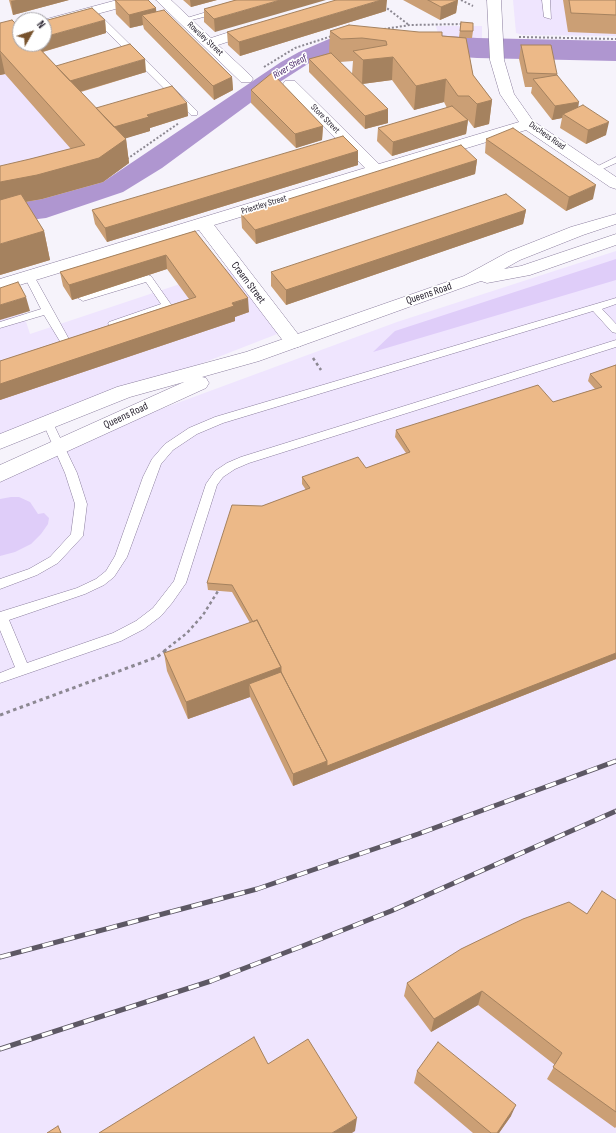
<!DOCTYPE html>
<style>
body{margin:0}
#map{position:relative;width:616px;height:1133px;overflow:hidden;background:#f6f3fb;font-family:"Sofia Sans Condensed",sans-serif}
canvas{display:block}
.north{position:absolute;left:12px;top:12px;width:40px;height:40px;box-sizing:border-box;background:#fff;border:1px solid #a7a5aa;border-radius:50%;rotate:51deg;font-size:11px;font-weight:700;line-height:16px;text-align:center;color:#231d2a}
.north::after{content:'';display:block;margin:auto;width:14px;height:18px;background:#77522c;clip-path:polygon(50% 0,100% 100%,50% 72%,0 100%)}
</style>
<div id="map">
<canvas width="616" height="1133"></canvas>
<div class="north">N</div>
</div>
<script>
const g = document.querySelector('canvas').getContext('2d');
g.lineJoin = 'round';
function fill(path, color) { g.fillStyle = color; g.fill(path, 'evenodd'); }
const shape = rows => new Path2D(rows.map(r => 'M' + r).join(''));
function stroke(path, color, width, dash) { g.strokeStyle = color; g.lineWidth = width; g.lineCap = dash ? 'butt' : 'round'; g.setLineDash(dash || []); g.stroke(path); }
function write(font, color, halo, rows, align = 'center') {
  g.font = font + ' "Sofia Sans Condensed",sans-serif'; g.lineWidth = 3.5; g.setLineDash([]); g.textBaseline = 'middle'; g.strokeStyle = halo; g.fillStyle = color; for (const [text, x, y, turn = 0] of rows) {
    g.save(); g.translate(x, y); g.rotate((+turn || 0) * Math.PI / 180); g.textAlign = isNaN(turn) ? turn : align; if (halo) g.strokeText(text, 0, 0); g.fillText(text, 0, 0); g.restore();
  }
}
fill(shape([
 [513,0,616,0,616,36,523,35,516,33],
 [436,26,482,26,482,41,439,37],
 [17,43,129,163,103,182,42,199,0,206,0,47],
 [616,251,616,1133,0,1133,0,474,58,447,397,322],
 [240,264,290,329,0,442,0,295,16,291,30,334]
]), '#efe5fe');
fill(shape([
 [616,259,616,280,373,352,395,331],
 [11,497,19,497,30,502,38,514,44,513,49,518,48,524,41,534,31,544,15,552,0,556,0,499]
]), '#dfcdf9');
fill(shape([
 [343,37,434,38,475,42,476,53,314,60,272,87,162,168,123,192,46,218,13,222,0,206,42,199,103,182,281,62,299,52,329,39],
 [515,41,616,43,616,58,519,59]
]), '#af96d0');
fill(shape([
 [404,33,477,38,616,41,616,61,477,58,404,53,392,50,387,43,392,36,404,33]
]), '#af96d0');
const lane = shape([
 [542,0,550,0,551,19,544,17,542,0],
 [220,8,223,8,223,12,184,22,180,20,220,8],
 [91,12,97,12,197,111,197,115,191,115,91,16,91,12],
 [616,157,616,163,596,172,592,169,616,157],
 [29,273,34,276,70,341,69,343,61,343,44,315,0,328,0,322,41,309,24,276,29,273],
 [148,275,151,276,170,303,172,305,170,307,113,327,108,324,109,322,161,304,146,282,83,301,78,298,80,296,148,275],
 [616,298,616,304,602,309,616,324,616,333,612,332,593,311,223,423,197,434,173,450,161,464,127,557,114,577,104,585,85,594,9,620,27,663,113,633,136,621,153,608,174,581,206,484,215,471,227,463,241,457,616,340,616,347,249,463,235,469,223,477,217,485,186,583,172,603,161,616,144,629,121,641,0,683,0,673,15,667,0,630,0,612,77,588,96,579,106,571,115,556,143,477,152,459,165,444,189,428,215,417,616,298],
 [48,419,53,423,77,473,87,504,83,536,58,563,37,575,0,589,0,579,29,569,50,557,71,534,75,504,65,473,43,423,48,419]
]);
const street = shape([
 [117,0,140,0,138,3,44,28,43,20,117,0],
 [156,0,171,0,211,38,251,25,261,25,263,28,261,31,218,45,251,76,253,79,251,82,241,82,156,0],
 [487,0,501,0,504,60,514,94,533,121,616,177,616,189,610,187,526,130,214,225,301,338,303,342,301,346,294,348,287,346,199,230,0,291,0,279,365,168,285,87,283,84,285,81,295,81,379,164,519,122,500,94,490,60,487,0]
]);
const highway = shape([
 [616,214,616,224,583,235,520,260,504,269,521,266,616,234,616,245,530,275,487,283,481,281,259,361,202,377,206,378,209,383,206,388,0,482,0,465,184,382,130,397,0,449,0,434,117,387,246,352,464,276,508,252,571,227,616,214]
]);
stroke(lane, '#8c7f9f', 1);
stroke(street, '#8c7f9f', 1);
stroke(highway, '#8c7f9f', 1);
stroke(shape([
 [461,0,473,6],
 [384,6,409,25],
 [384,29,410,25,463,24],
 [519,37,616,39],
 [264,67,295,48,332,36],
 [127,159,179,123]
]), '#8c8892', 2, [2, 2]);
stroke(shape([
 [313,358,321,370],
 [164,651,187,633,203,615,218,591]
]), '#8c8892', 2.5, [3, 3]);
stroke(shape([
 [0,715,157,657,166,650]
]), '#8c8892', 3, [3.5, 3.5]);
fill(lane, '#fff');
fill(street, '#fff');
fill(highway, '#fff');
const rail = shape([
 [0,957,257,889,418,834,616,761],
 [0,1049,211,981,300,947,391,911,616,811]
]);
stroke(rail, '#5d5864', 5);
stroke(rail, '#fff', 3.5, [11]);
fill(shape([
 [9,0,69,0,13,15],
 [115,0,157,12,232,77,233,90,214,100,144,29,143,25,130,28,116,14],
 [183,0,217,0,191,7],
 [236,0,215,32,204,22,204,9],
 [403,0,458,0,456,13,440,20],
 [563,0,616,0,616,34,568,32],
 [386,11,240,56,228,45,227,32],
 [105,20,106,33,43,52,56,66,146,72,81,92,96,108,187,103,188,116,150,128,150,131,125,138,126,139,129,163,103,182,42,199,26,202,44,231,50,260,0,275,30,159,71,149,5,74,0,75,0,23,20,44,44,44],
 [461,22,473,31,472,38,466,38,473,75,492,100,489,124,474,128,468,120,466,134,392,156,377,141,378,128,447,108,444,102,414,110,392,80,362,84,388,123,365,129,309,72,309,59,329,53,330,31,459,37],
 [353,61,352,74,340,62],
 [521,45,557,74,557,75,578,108,606,135,586,144,560,128,562,118,552,120,531,93,532,87,525,87,519,59],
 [251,90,323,126,322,140,296,148,251,103],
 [486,139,593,199,566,211,485,153],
 [358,151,358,165,107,242,95,224,92,210],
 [477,160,475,174,256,244,242,228,241,214],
 [526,210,523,224,286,305,271,286,271,272],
 [195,231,249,312,235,317,235,321,0,400,0,361,189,299,167,269,72,300,63,286,60,272],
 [616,365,616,659,293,786,250,697,188,719,167,671,164,653,250,623,232,592,208,590,207,583,262,506,306,490,302,484,302,477,366,468,406,453,395,437,396,430,553,402,595,389,588,381,590,374],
 [616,900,616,1127,615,1128,547,1079,555,1065,478,1005,431,1032,404,996,407,983,587,914],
 [417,1071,511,1116,499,1133,473,1133,414,1083]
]), '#cb9f75');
fill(shape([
 [16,0,69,0,13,15,11,1],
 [190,0,217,0,191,7],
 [280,0,326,0,215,32,214,19],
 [381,0,387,0,386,11,240,56,239,42],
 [458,0,456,13,440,20,441,7],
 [156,8,157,21,142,15,143,25,130,28,129,15],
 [105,20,106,33,35,54,33,44,44,44,44,37],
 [0,51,5,74,0,75],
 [393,57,392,80,362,84,363,60],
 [145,59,146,72,72,94,70,81],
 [232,77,233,90,214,100,213,86],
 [446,79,444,102,414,110,416,86],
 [492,100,489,124,474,128,477,104],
 [579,102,577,116,563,114,562,118,552,120,555,106],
 [187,103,188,116,150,128,150,131,114,142,112,128,147,115],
 [388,109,388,123,365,129,365,116],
 [468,120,466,134,392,156,393,142],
 [609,122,606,135,586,144,588,130],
 [323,126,322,140,296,148,295,134],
 [126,139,129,163,103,182,42,199,0,206,0,182],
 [358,151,358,165,107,242,105,228],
 [477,160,475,174,256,244,255,230],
 [596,185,593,199,566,211,569,197],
 [526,210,523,224,286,305,286,290],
 [44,231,50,260,0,275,0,244],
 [166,255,167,269,72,300,69,285],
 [26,297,30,311,0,320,0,305],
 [248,298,249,312,235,317,235,321,0,400,0,384],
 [616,653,616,659,293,786,293,774],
 [281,667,282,685,249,684,250,697,188,719,186,702],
 [482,991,478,1005,431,1032,434,1019],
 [516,1105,511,1116,499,1133,497,1133],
 [357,1118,355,1131,352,1133,332,1133]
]), '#a5825f');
const building = shape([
 [115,0,148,0,156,8,129,15,115,0],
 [236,0,280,0,214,19,204,9,236,0],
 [336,0,381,0,239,42,227,32,336,0],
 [428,0,458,0,441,7,428,0],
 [569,0,616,0,616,15,571,13,569,0],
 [92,8,105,20,44,37,44,21,92,8],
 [164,10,232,77,213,86,142,15,164,10],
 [12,20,20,28,20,44,35,44,126,139,99,158,37,175,0,182,0,166,30,159,85,145,0,51,0,23,12,20],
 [461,22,473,23,473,31,460,31,461,22],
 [349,25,419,32,442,32,442,36,466,38,473,75,492,100,477,104,469,96,458,96,446,79,416,86,393,57,363,60,353,51,387,45,386,41,362,38,341,39,330,31,349,25],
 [130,44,145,59,70,81,56,66,130,44],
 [521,45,551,45,557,74,527,73,521,45],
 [331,53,388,109,365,116,309,59,331,53],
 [272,73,323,126,295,134,251,90,272,73],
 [557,75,579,102,555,106,533,79,557,75],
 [172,86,187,103,147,115,149,117,114,127,96,108,172,86],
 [583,105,609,122,588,130,563,114,583,105],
 [452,106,468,120,393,142,378,128,452,106],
 [513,128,596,185,569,197,486,139,513,128],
 [343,136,358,151,105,228,92,210,343,136],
 [461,145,477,160,255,230,241,214,461,145],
 [21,194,44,231,0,244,0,200,21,194],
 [506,194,526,210,286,290,271,272,506,194],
 [195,231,248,298,232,303,234,306,0,384,0,361,196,297,166,255,69,285,60,272,195,231],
 [18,282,26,297,0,305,0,288,18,282],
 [616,365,616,653,327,766,327,761,281,672,281,667,257,620,253,622,232,585,207,583,232,505,262,506,310,488,302,477,358,457,366,468,410,452,396,430,538,385,553,402,602,387,590,374,616,365],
 [257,620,281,667,186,702,164,653,257,620],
 [281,672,327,761,293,774,249,684,281,672],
 [602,891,616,900,616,1112,553,1067,562,1053,482,991,434,1019,407,983,461,949,523,919,569,902,587,914,602,891],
 [254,1037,268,1064,308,1039,357,1118,332,1133,99,1133,254,1037],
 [438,1042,516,1105,497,1133,491,1133,417,1071,438,1042],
 [58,1126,61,1133,47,1133,58,1126]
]);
fill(building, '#ecb988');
stroke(building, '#a5825f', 1);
write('9px', '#231d2a', '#fff', [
 ["Rowsley Street",205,39,43],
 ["Store Street",325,119,45],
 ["Duchess Road",547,136,35],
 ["Priestley Street",264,205,-17]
]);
write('italic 10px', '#3f1c61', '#fff', [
 ["River Sheaf",290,67,-31]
]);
write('11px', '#231d2a', '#fff', [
 ["Cream Street",248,283,53],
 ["Queens Road",429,294,-19],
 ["Queens Road",126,416,-25]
]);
</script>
